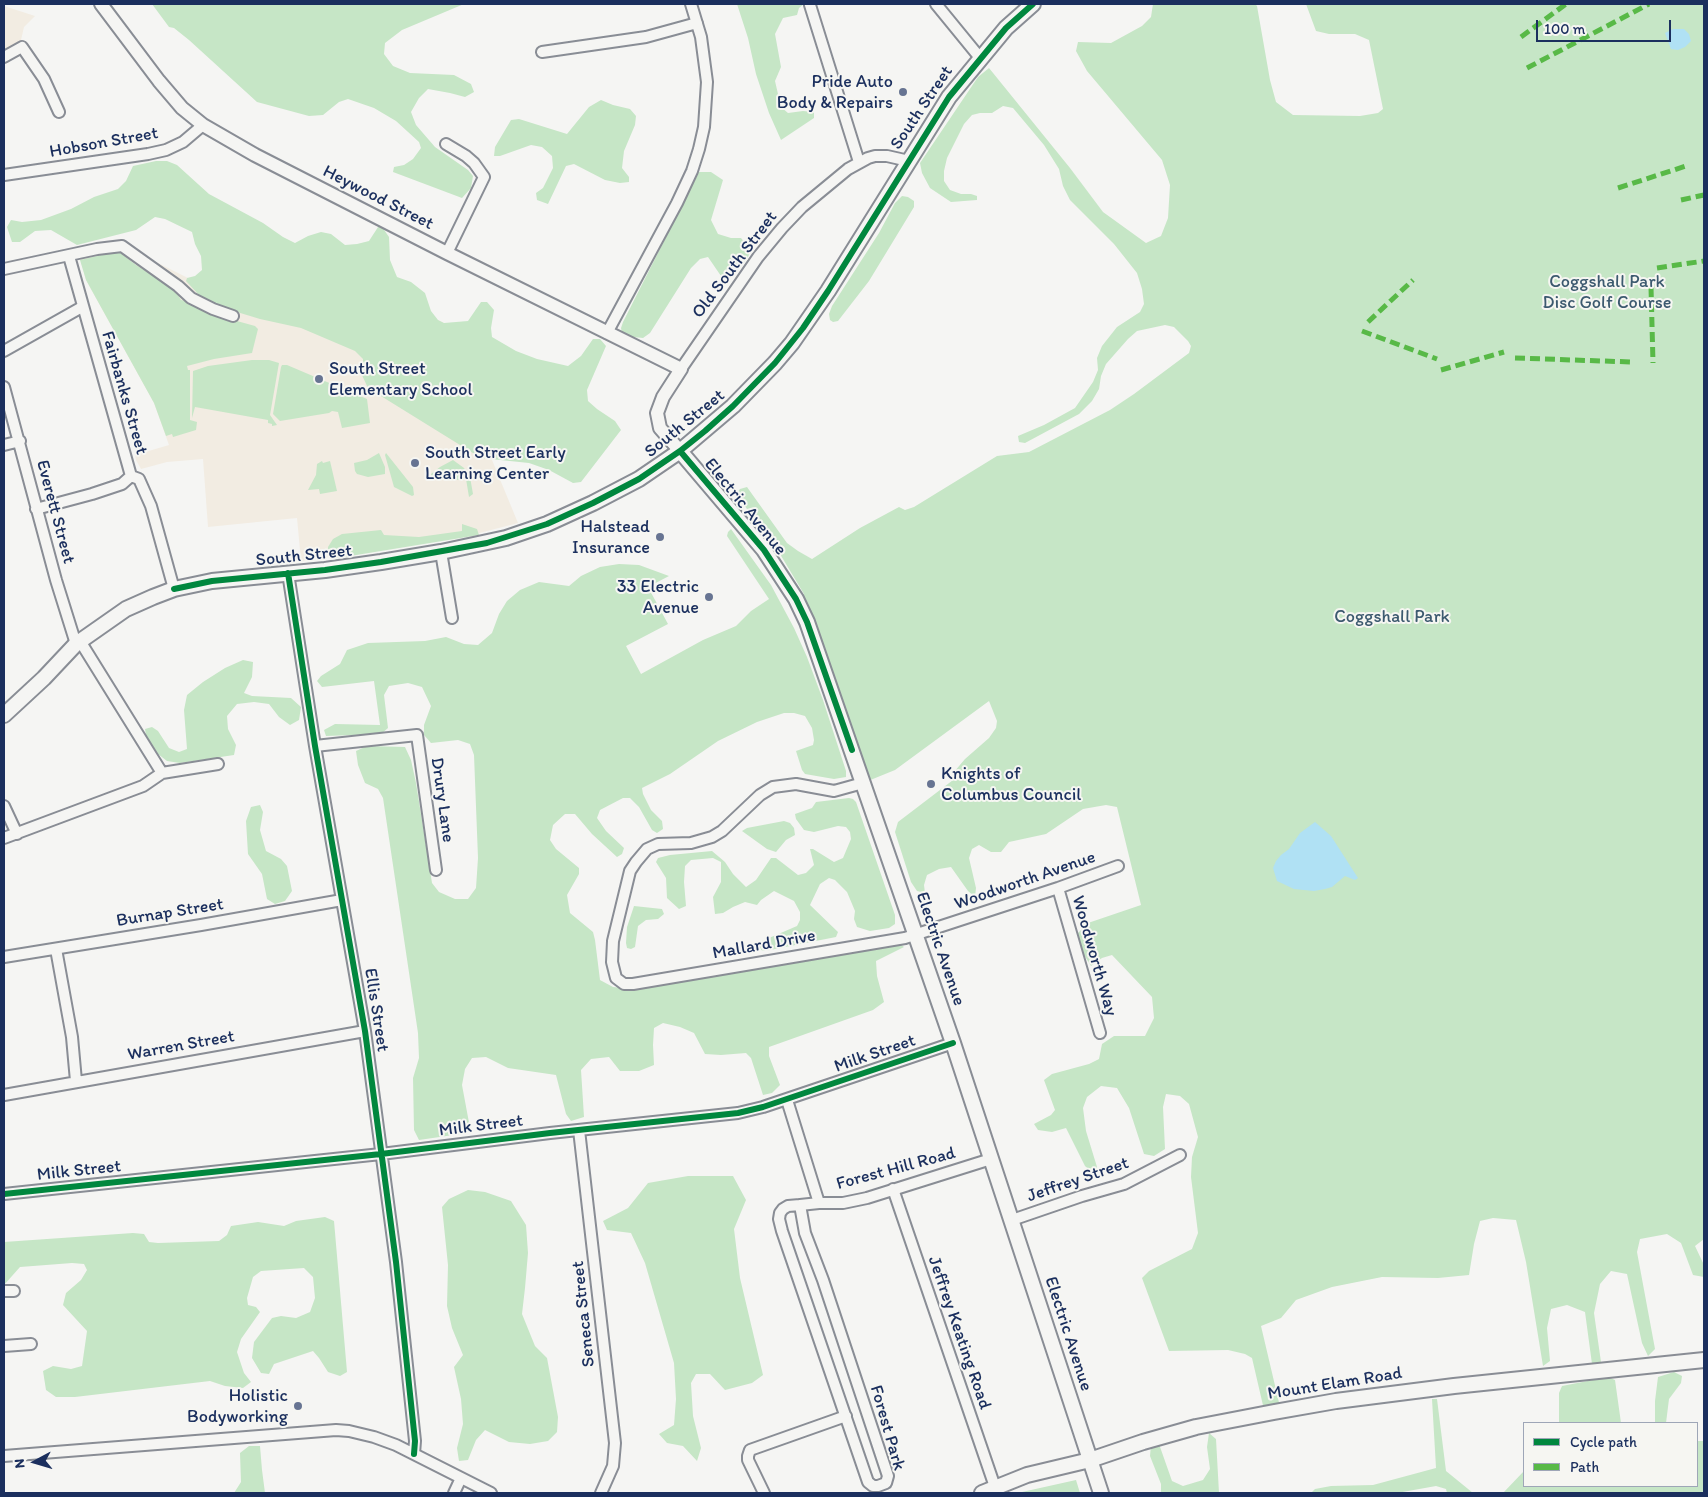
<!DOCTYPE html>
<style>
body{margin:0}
#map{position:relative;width:1708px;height:1497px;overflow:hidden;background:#f5f5f3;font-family:Itim,sans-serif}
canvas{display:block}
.frame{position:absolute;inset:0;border:5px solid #1b2f5e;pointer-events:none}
.legend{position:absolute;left:1523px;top:1422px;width:175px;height:65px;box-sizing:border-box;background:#f6f6f2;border:1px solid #9ea6b7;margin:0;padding:6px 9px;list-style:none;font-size:15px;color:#1b2f5e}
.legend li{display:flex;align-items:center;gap:10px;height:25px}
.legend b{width:25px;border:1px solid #9ea6b7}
.north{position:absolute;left:10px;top:1437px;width:50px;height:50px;-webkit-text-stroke:4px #f6f6f2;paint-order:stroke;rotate:264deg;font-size:14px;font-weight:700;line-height:20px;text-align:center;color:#1b2f5e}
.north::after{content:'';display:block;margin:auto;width:18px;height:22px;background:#1b2f5e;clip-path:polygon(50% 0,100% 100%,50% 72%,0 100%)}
.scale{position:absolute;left:1536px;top:20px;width:135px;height:22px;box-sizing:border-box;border:2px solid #1b2f5e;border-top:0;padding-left:6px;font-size:15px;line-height:18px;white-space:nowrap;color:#1b2f5e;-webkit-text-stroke:4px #f6f6f2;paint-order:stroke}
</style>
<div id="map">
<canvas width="1708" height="1497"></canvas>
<div class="frame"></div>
<ul class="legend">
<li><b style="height:6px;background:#00873e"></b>Cycle path</li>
<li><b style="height:6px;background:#58b947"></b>Path</li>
</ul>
<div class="north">N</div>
<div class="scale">100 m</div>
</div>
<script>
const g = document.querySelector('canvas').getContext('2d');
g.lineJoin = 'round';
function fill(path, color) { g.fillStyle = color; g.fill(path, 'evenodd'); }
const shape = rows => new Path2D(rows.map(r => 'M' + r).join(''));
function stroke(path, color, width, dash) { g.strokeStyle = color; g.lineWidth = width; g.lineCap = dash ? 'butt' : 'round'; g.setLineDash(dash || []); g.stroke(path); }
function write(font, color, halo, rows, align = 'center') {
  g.font = font + ' Itim,sans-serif'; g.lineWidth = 4; g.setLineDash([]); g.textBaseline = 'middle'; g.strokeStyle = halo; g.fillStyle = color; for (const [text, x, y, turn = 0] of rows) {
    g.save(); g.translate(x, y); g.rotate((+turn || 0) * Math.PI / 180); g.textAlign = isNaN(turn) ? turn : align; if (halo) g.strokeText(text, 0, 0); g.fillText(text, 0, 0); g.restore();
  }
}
fill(shape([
 [4,6,35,16,24,27,21,40,22,47,4,57],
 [118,251,136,265,148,258,210,289,438,320,512,356,456,436,492,460,518,523,468,536,341,556,301,561,297,518,208,527,203,459,167,462,141,469,136,460,135,455,169,445,154,403,86,280,80,258]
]), '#f2ece2');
fill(shape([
 [152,4,464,4,402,30,385,43,384,54,393,66,410,73,454,75,471,84,474,92,465,97,450,93,428,89,419,98,411,112,416,125,435,147,468,170,473,176,471,188,462,198,393,172,394,167,404,165,413,159,421,148,419,142,396,121,374,108,348,99,339,102,323,115,309,116,257,102,189,40,174,28,169,27],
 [737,4,804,4,799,8,797,15,783,18,775,34,781,67,775,81,781,107,788,113,803,111,814,112,814,118,781,140,769,113,756,74,748,38],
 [1153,4,1255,4,1257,6,1270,80,1276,102,1293,115,1360,116,1378,113,1383,109,1369,40,1355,34,1329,34,1316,31,1306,4,1704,4,1704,1239,1695,1246,1704,1265,1704,1277,1693,1275,1681,1243,1667,1234,1640,1239,1637,1252,1655,1349,1648,1356,1642,1343,1627,1274,1611,1271,1600,1284,1594,1313,1601,1362,1592,1364,1585,1312,1567,1305,1551,1309,1547,1328,1550,1361,1543,1366,1526,1262,1516,1220,1493,1218,1480,1221,1474,1244,1469,1275,1438,1278,1382,1277,1332,1287,1296,1300,1281,1318,1261,1326,1281,1411,1265,1414,1252,1358,1245,1354,1228,1350,1169,1351,1142,1278,1149,1271,1192,1249,1198,1233,1191,1177,1192,1157,1198,1137,1189,1104,1180,1096,1166,1094,1163,1107,1165,1149,1154,1156,1144,1154,1129,1108,1117,1088,1101,1086,1087,1097,1083,1108,1086,1131,1097,1167,1093,1173,1085,1166,1066,1128,1052,1132,1038,1130,1034,1124,1051,1115,1055,1110,1044,1080,1052,1074,1089,1064,1099,1059,1102,1044,1114,1036,1145,1036,1154,1018,1152,997,1112,955,1102,958,1091,966,1081,950,1077,934,1088,923,1141,905,1117,807,1106,805,1083,809,1046,834,1009,842,1001,852,991,852,979,845,972,849,969,858,976,888,975,897,968,891,951,867,939,869,927,875,924,885,925,893,917,891,911,882,895,832,898,822,957,777,954,772,965,759,989,738,996,728,997,721,989,701,895,770,863,783,796,599,804,594,780,554,736,494,740,489,747,487,787,543,798,551,812,559,860,528,899,507,905,510,914,507,997,456,1029,452,1110,410,1134,394,1189,353,1191,346,1188,341,1174,327,1165,325,1137,331,1128,339,1106,364,1101,376,1099,389,1092,401,1079,414,1025,443,1019,442,1018,436,1044,425,1075,408,1093,382,1098,370,1097,358,1102,346,1117,327,1140,312,1144,304,1142,289,1137,273,1114,244,1070,200,1063,186,1059,169,1044,145,1013,108,1003,106,992,113,980,113,972,115,964,124,947,158,944,171,944,181,950,190,961,194,971,194,977,196,977,200,951,202,930,188,922,173,920,163,978,77,989,68,1070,168,1103,212,1146,243,1161,236,1168,218,1170,185,1162,160,1087,71,1076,51,1078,42,1111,43,1142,26,1151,17],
 [601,100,613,105,630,109,636,116,635,125,624,151,622,168,629,177,629,182,620,183,605,180,574,164,566,166,548,204,537,200,536,193,543,188,553,168,552,156,542,147,531,145,500,156,494,156,495,147,511,120,519,119,567,134,589,107],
 [156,161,167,161,177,165,209,194,263,223,283,237,295,243,308,236,321,232,331,234,345,245,357,244,369,241,380,224,389,237,390,260,397,277,411,282,425,293,431,311,438,320,444,323,468,321,481,302,487,302,494,310,491,328,492,337,516,351,537,359,568,366,581,356,593,339,600,339,606,346,587,390,588,401,597,409,615,421,621,430,581,482,573,483,549,470,529,463,481,458,368,388,361,373,363,366,363,359,355,351,301,328,260,319,214,305,199,295,186,281,187,278,195,276,202,270,201,256,195,244,192,232,165,219,155,217,136,230,77,245,51,230,35,231,20,242,12,242,7,227,11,220,22,222,41,220,71,209,94,197,118,189,126,181,133,166],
 [699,172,711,172,723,180,711,220,718,234,731,238,741,238,751,250,748,257,731,278,721,276,708,257,700,259,691,268,650,333,643,338,633,337,622,333,621,328,623,322],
 [902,196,908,197,914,201,914,207,869,281,838,321,833,322,830,320,829,314,832,306,879,233,895,203],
 [118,251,136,265,175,290,181,300,191,302,226,318,255,326,258,329,252,353,214,359,187,366,188,370,190,370,190,420,197,422,196,430,173,437,172,434,166,436,154,403,86,280,80,260],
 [252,360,269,360,279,363,270,415,277,425,272,426,272,424,268,423,268,420,195,407,192,418,193,371,208,366],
 [282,365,287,365,367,399,370,423,342,428,338,412,332,411,329,413,280,421,273,414,281,367],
 [379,453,385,467,385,474,368,477,357,474,355,471,354,463,367,460],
 [386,453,413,487,414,495,412,496,394,487,385,455],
 [453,460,464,468,470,477,473,494,469,497,466,479,456,480,455,474,432,478,431,474,440,467],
 [322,461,323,463,330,461,337,491,320,494,319,489,308,490,316,475,317,464],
 [462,524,477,529,479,535,338,558,333,556,331,552,328,553,328,547,333,539,342,534,381,530,384,535,419,537,462,531],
 [731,529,771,585,794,628,807,657,823,700,846,771,846,777,834,779,805,774,802,770,796,751,813,745,814,740,812,728,805,716,794,713,784,713,757,722,718,741,670,774,642,788,643,794,651,810,662,821,663,829,657,833,652,830,639,807,630,798,623,798,600,810,597,818,606,831,624,848,622,854,617,857,592,834,575,814,565,814,553,825,550,840,556,849,579,868,579,874,567,895,570,913,593,932,595,940,600,980,613,987,633,989,650,986,900,944,904,947,876,961,877,976,884,1002,873,1010,769,1047,769,1056,780,1085,772,1093,763,1095,751,1058,746,1053,721,1055,705,1054,694,1033,680,1027,663,1023,654,1028,653,1045,654,1065,639,1071,620,1071,609,1057,591,1059,581,1070,584,1117,571,1121,566,1114,556,1075,508,1068,486,1057,472,1058,465,1069,462,1085,470,1128,467,1133,419,1140,414,1130,413,1078,419,1058,418,1033,383,798,378,789,365,783,358,765,356,751,367,746,405,747,411,760,416,783,432,883,439,892,455,899,468,899,476,888,478,858,474,755,470,744,458,740,431,743,424,735,424,725,431,706,422,687,408,683,389,686,384,695,388,728,381,734,326,736,324,730,335,724,380,725,374,681,322,687,317,681,321,676,340,664,347,650,368,643,425,641,446,637,464,644,478,645,492,633,499,614,507,601,520,590,539,582,569,586,581,576,600,567,619,564,639,565,669,576,648,587,668,624,626,646,641,674,703,640,736,626,751,611,769,599,727,536,728,532],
 [243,660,253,662,252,677,244,693,252,696,291,698,301,707,299,720,290,725,279,717,269,704,254,702,237,704,227,716,228,729,236,745,234,755,180,763,167,761,158,754,146,735,145,729,152,727,158,731,169,748,179,752,187,749,184,710,187,695,203,682,225,668],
 [849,798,853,799,856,802,895,915,895,924,889,928,870,931,857,927,854,919,855,911,847,892,835,880,829,878,820,884,810,905,838,932,836,937,765,951,761,950,759,945,762,941,797,926,800,920,800,912,794,901,774,891,761,900,757,905,745,902,733,907,723,913,715,914,713,897,721,882,721,862,713,858,691,860,685,866,684,882,686,906,679,909,667,898,666,878,656,862,658,858,670,855,712,851,725,862,733,874,746,887,756,880,771,858,776,858,798,875,806,873,814,865,810,849,813,849,834,862,843,858,851,839,850,832,846,827,838,826,814,832,804,830,796,819,795,814,812,808,816,802],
 [260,805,263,812,260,830,266,851,281,859,287,866,292,891,285,901,275,904,267,899,262,874,248,854,246,821,251,807],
 [784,821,790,823,794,828,795,835,786,840,776,852,767,849,742,831,747,828],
 [634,906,662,909,664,914,658,919,646,920,638,926,635,947,631,949,627,948,626,943,627,927],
 [688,1176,733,1176,746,1200,734,1229,740,1278,763,1375,752,1383,725,1390,710,1374,696,1374,691,1383,693,1416,701,1448,697,1461,683,1446,667,1443,659,1434,674,1425,676,1399,674,1363,645,1263,631,1233,607,1230,603,1221,628,1208,648,1183],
 [468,1190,485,1192,511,1201,526,1225,528,1253,525,1288,522,1314,535,1346,547,1358,558,1417,557,1432,548,1441,530,1444,509,1442,485,1430,476,1440,468,1460,459,1461,457,1448,463,1424,461,1399,454,1367,463,1355,452,1328,447,1306,448,1265,442,1207,449,1199],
 [325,1217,334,1221,347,1372,340,1376,328,1372,319,1358,313,1351,274,1364,269,1374,261,1373,252,1358,254,1342,272,1318,281,1316,296,1318,310,1312,315,1298,313,1277,304,1268,261,1271,253,1277,247,1298,248,1305,256,1307,260,1312,241,1339,237,1352,244,1373,251,1382,243,1388,225,1386,210,1381,75,1397,56,1397,46,1390,43,1371,53,1366,71,1369,82,1366,87,1331,63,1305,66,1293,81,1280,87,1270,84,1264,72,1263,20,1267,4,1285,4,1242,133,1233,144,1234,149,1242,158,1243,219,1241,227,1235,231,1226,258,1222,284,1226,296,1221],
 [1674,1372,1682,1376,1681,1383,1669,1399,1666,1423,1655,1423,1655,1401,1658,1377],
 [1608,1377,1615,1380,1621,1423,1559,1423,1559,1393,1562,1386],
 [1432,1399,1437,1399,1446,1471,1473,1493,1447,1493,1446,1489,1436,1486,1397,1493,1311,1493,1315,1489,1331,1486,1373,1485,1436,1468],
 [1209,1433,1216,1439,1219,1493,1161,1493,1161,1484,1150,1456,1151,1445,1159,1444,1172,1481,1183,1486,1203,1480,1210,1469,1207,1447],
 [1697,1441,1704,1441,1704,1493,1503,1493,1524,1471,1524,1486,1697,1486],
 [249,1446,260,1446,262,1470,265,1493,234,1493,241,1482,240,1453],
 [1076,1480,1080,1493,1019,1493,1022,1492]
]), '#c6e6c6');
fill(shape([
 [1673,29,1684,29,1689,34,1691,41,1685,47,1678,50,1671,49,1665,33],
 [1315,822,1331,836,1358,878,1355,880,1345,876,1332,887,1325,889,1314,891,1294,889,1277,881,1273,868,1276,861,1281,855,1289,849,1300,833]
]), '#b0e1f4');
const minor = shape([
 [936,4,981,59],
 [810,5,859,162],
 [542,52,646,37,697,23],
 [4,57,22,47,44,79,59,112],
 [446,144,466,156,474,163,484,177,447,253],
 [4,175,148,154,166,150,183,142,203,125],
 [69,256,131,476,139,479,151,506,174,589],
 [4,269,97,249,122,246,178,286,191,298,213,309,233,316],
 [607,333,677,203,692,171,699,149,704,127,707,82,701,37,691,4],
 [4,351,82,307],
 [681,369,758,257,782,228,802,207,848,169,868,158,875,156,887,156,909,161],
 [4,387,56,580,76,644],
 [4,445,20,441],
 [36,509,92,494,122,484,131,476],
 [441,552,452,618],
 [288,573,315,746,365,1031,396,1262,415,1441,414,1454],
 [80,641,162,773],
 [315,746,417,735,436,870],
 [863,783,834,791,796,784,773,787,760,795,722,831,712,837,691,843,658,844,647,849,636,862,630,871,613,941,612,962,616,978,624,984,633,984,905,938,1058,888,1118,866],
 [4,806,17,834],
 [4,838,143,786,162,773,218,764],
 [1058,888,1100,1033],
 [56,949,72,1037,76,1081],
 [4,957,201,925,342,900],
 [4,1095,365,1031],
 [787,1100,819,1203],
 [579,1130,615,1443,613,1466,601,1493],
 [893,1189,995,1487],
 [4,1194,381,1154,550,1133,738,1113,763,1107,953,1043],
 [800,1205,805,1233,823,1280,888,1476,886,1483,878,1486,873,1486,868,1482,782,1231,779,1219,780,1213,783,1209,788,1206,800,1205,819,1203,843,1203,867,1198,991,1159],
 [1012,1220,1082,1196,1124,1184,1180,1155],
 [4,1291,14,1291],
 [4,1346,31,1344],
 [4,1456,336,1430,349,1431,374,1437,396,1445,491,1493],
 [454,1493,461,1478],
 [764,1493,748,1460,748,1456,750,1450,846,1416]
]);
const tertiary = shape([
 [101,4,159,81,182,108,203,125,255,155,447,253,681,369,663,397,657,413,660,428,680,451]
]);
const secondary = shape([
 [680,451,764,550,796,599,807,622,953,1043,1101,1493],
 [4,715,44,678,76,644,126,609,153,597,174,589,212,581,325,570,381,562,441,552,506,538,547,524,593,503,639,479,680,451,733,406,775,363,792,343,828,291,949,97,1006,28,1033,4],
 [982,1493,1027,1475,1090,1460,1143,1442,1196,1427,1274,1412,1336,1401,1454,1386,1704,1360]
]);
stroke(minor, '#898d95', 14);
stroke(tertiary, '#898d95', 16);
stroke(secondary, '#898d95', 18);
stroke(minor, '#f5f5f3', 10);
stroke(tertiary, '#f5f5f3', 12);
stroke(secondary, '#f5f5f3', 14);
stroke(shape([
 [1521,37,1566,4],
 [1527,68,1649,4],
 [1618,188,1689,165],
 [1681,200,1704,195],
 [1657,268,1704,261],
 [1651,287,1653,363],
 [1368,322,1413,280],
 [1362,331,1437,359],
 [1515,358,1632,362],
 [1441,370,1504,352]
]), '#58b947', 5, [10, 5]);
stroke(shape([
 [680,451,764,550,796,599,807,622,852,750],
 [288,573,315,746,365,1031,396,1262,415,1441,414,1454],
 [174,589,212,581,325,570,381,562,487,543,547,524,593,503,639,479,680,451,705,431,733,406,775,363,803,328,828,291,949,97,1006,28,1033,4],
 [4,1194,381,1154,550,1133,738,1113,763,1107,953,1043]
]), '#00873e', 6);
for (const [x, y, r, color] of [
 [903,92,5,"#677492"],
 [319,379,5,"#677492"],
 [415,463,5,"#677492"],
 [660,537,5,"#677492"],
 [709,597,5,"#677492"],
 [931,784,5,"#677492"],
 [298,1406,5,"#677492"]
]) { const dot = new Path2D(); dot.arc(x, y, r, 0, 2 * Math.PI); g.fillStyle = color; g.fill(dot); stroke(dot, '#f6f6f2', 2); }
write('18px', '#1b2f5e', '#f6f6f2', [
 ["Pride Auto",893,82],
 ["Body & Repairs",893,103],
 ["South Street",329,369,"left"],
 ["Elementary School",329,390,"left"],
 ["South Street Early",425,453,"left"],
 ["Learning Center",425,474,"left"],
 ["Halstead",650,527],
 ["Insurance",650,548],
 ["33 Electric",699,587],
 ["Avenue",699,608],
 ["Knights of",941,774,"left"],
 ["Columbus Council",941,795,"left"],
 ["Holistic",288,1396],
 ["Bodyworking",288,1417]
], 'right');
write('18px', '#1b2f5e', '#f6f6f2', [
 ["South Street",922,108,-56],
 ["Hobson Street",104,143,-10],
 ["Heywood Street",378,198,27],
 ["Old South Street",735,265,-53],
 ["Fairbanks Street",124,393,74],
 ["South Street",685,424,-39],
 ["Electric Avenue",745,507,51],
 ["Everett Street",55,512,75],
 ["South Street",304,556,-6],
 ["Drury Lane",442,800,82],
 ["Woodworth Avenue",1025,881,-19],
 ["Burnap Street",170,913,-9],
 ["Mallard Drive",764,945,-10],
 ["Electric Avenue",940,949,71],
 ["Woodworth Way",1094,956,74],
 ["Ellis Street",376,1010,81],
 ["Warren Street",181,1046,-10],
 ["Milk Street",875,1054,-19],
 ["Milk Street",481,1126,-7],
 ["Forest Hill Road",896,1169,-15],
 ["Milk Street",79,1171,-6],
 ["Jeffrey Street",1078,1180,-19],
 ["Seneca Street",584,1314,-96],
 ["Jeffrey Keating Road",959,1333,71],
 ["Electric Avenue",1068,1334,72],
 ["Mount Elam Road",1335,1384,-9],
 ["Forest Park",887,1428,74]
]);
write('18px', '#3c5a6f', '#f6f6f2', [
 ["Coggshall Park",1607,282],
 ["Disc Golf Course",1607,303],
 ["Coggshall Park",1392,617]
]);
</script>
